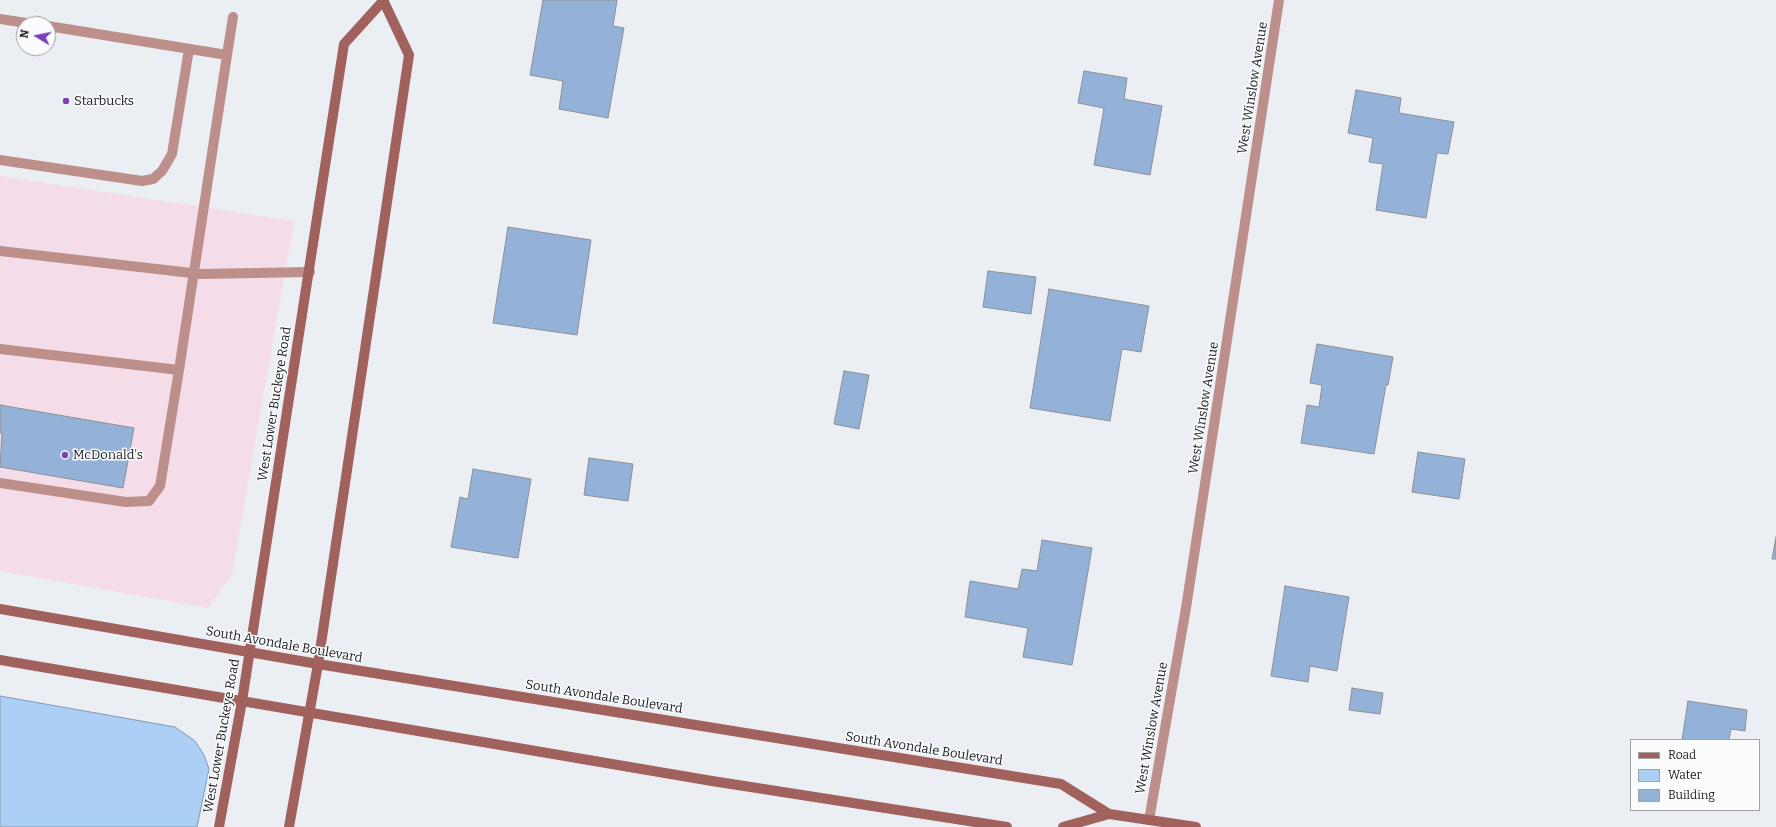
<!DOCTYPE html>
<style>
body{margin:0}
#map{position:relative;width:1776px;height:827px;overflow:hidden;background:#ebeff4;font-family:Bitter,serif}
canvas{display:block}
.legend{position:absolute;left:1630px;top:739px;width:130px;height:72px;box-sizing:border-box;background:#fafcfe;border:1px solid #a0a2a4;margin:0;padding:5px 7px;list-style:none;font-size:12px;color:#1a1b1d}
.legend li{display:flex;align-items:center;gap:8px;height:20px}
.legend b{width:20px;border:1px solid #a0a2a4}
.north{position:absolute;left:16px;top:16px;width:40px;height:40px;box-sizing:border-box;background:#fafcfe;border:1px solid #a0a2a4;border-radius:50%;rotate:280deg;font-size:11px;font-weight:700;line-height:16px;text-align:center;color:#1a1b1d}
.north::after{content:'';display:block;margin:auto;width:14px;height:18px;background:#7841b8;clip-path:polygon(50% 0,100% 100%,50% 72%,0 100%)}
</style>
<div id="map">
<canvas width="1776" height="827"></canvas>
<ul class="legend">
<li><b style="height:5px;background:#a1615c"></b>Road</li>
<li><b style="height:11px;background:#accff5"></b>Water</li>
<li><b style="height:11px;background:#94b1d8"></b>Building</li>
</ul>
<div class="north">N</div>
</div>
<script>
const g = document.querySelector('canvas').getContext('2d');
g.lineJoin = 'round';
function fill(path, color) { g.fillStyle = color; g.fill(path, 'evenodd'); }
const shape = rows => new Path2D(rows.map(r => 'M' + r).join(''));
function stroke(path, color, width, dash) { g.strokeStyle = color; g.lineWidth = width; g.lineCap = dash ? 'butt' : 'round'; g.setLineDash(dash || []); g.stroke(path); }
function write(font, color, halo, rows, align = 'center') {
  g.font = font + ' Bitter,serif'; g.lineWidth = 3; g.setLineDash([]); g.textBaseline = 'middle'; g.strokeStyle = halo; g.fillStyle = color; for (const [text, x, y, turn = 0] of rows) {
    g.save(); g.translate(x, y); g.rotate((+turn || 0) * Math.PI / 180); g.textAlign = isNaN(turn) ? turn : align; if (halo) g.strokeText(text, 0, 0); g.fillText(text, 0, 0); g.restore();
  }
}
fill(shape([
 [0,176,294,221,232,575,208,608,0,571]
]), '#f4dde9');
const water = shape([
 [0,696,175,727,195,741,204,755,209,769,197,827,0,827,0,696]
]);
fill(water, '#accff5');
stroke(water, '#8099b4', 1);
const building = shape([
 [543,0,617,0,613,26,624,28,608,118,559,109,563,81,530,75,543,0],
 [1084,71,1127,78,1124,99,1162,106,1150,175,1094,165,1104,108,1078,103,1084,71],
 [1356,90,1401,98,1399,113,1454,122,1448,154,1437,153,1426,218,1376,210,1383,164,1369,162,1373,138,1348,133,1356,90],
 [508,227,591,240,577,335,493,323,508,227],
 [988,271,1036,277,1031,314,983,307,988,271],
 [1049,289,1149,306,1141,352,1122,349,1110,421,1030,408,1049,289],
 [1317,344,1393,357,1388,385,1386,385,1374,454,1301,443,1307,405,1319,407,1322,385,1310,383,1317,344],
 [844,371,869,375,859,429,834,424,844,371],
 [0,405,134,428,123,488,0,467,2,433,0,433,0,405],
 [1418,452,1465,459,1459,499,1412,492,1418,452],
 [589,458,633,464,628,501,584,495,589,458],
 [473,469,531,479,518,558,451,547,460,497,468,499,473,469],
 [1776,537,1776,559,1772,559,1776,537],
 [1042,540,1092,548,1072,665,1023,657,1028,628,965,617,970,581,1018,589,1022,569,1037,571,1042,540],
 [1285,586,1349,597,1337,671,1310,666,1308,682,1271,676,1285,586],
 [1352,688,1383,693,1380,714,1349,710,1352,688],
 [1688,701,1747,710,1745,731,1731,729,1729,740,1682,740,1688,701]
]);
fill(building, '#94b1d8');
stroke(building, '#8c9095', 1);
stroke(shape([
 [0,19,33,24],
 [227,55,233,17],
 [0,160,142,181,153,179,162,171,172,154,189,49],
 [0,251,200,274,310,272],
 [0,349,179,370,227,55,48,26],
 [0,483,126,502,149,501,160,486,179,370]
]), '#bd8f8b', 10);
stroke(shape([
 [1149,820,1186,608,1279,0]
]), '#bd8f8b', 10);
stroke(shape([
 [0,609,318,664,1061,784,1109,814,1196,827],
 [0,660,712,781,1007,827],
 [219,827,242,701,344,44,384,0],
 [289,827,318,664,409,55,384,2],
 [1063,827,1109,814]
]), '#a1615c', 10);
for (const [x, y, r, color] of [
 [66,101,4,"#7841b8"],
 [65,455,4,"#7841b8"]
]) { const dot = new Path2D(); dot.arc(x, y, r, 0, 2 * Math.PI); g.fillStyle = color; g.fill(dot); stroke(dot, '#fafcfe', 1.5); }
write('13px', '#1a1b1d', '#fafcfe', [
 ["West Winslow Avenue",1253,88,-81],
 ["West Lower Buckeye Road",275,404,-81],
 ["West Winslow Avenue",1204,408,-81],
 ["South Avondale Boulevard",284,645,10],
 ["South Avondale Boulevard",604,697,9],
 ["West Winslow Avenue",1152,728,-80],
 ["West Lower Buckeye Road",222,736,-80],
 ["South Avondale Boulevard",924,749,9]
]);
write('13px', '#1a1b1d', '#fafcfe', [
 ["Starbucks",74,101],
 ["McDonald's",73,455]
], 'left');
</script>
